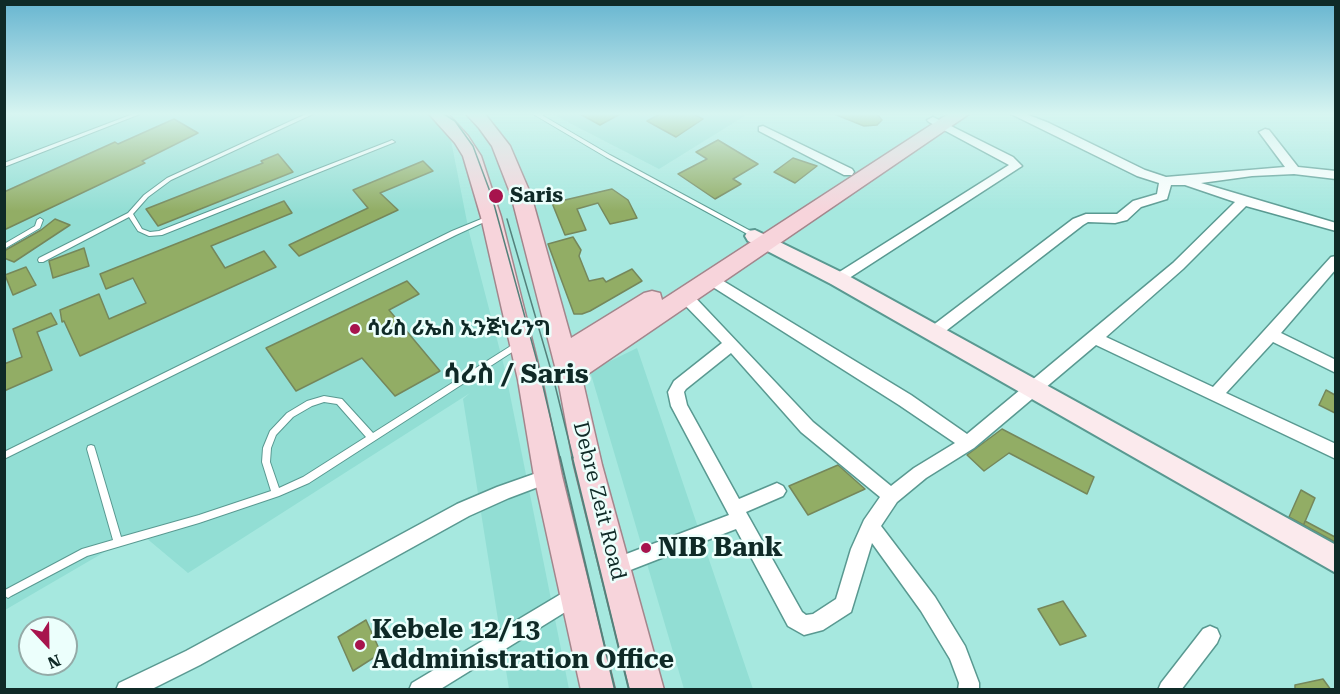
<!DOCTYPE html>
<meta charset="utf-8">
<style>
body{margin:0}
#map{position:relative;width:1340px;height:694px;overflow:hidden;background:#a6e8df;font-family:"Roboto Serif",serif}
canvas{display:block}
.frame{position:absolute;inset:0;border:6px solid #0f2a27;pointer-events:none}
.north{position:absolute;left:18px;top:616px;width:60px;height:60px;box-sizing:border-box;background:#ecfffc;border:2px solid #94aaa7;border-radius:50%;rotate:158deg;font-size:16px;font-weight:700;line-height:24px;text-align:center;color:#0f2a27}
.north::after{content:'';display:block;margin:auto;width:21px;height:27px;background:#a7144d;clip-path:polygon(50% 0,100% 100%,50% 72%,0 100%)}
</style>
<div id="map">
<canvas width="1340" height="694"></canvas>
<div class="frame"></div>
<div class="north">N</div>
</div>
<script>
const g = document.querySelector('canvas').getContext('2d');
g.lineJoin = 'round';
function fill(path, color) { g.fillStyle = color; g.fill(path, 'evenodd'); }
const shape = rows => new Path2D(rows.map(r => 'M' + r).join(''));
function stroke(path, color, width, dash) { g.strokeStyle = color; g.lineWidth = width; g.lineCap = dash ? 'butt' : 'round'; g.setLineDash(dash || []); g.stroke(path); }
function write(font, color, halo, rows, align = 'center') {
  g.font = font + ' "Roboto Serif","Noto Sans Ethiopic",serif'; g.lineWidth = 5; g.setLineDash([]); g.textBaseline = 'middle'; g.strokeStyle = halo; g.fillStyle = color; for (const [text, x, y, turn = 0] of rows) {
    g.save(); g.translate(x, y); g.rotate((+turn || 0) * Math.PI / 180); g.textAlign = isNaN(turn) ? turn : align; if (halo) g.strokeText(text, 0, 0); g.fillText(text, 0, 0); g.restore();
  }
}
fill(shape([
 [5,114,429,114,448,125,469,232,505,370,569,689,509,689,463,399,470,393,188,573,139,532,5,610],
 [552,114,748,114,659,169],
 [637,348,753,689,684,689,590,371]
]), '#92ded4');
const building = shape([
 [580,114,620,114,600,125,580,114],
 [660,114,693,114,703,119,676,137,647,121,660,114],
 [834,114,877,114,882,120,877,125,864,126,834,114],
 [174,119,198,133,142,161,145,163,4,230,4,192,115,142,118,144,174,119],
 [718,140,758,164,733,179,741,184,715,199,678,174,707,159,696,152,718,140],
 [278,154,293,172,158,226,146,209,263,163,261,161,278,154],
 [793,158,817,166,795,183,774,172,793,158],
 [423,161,433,171,380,193,398,210,299,256,289,245,368,208,353,190,423,161],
 [612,189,628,200,637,218,610,224,598,203,577,209,586,230,565,235,552,203,612,189],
 [284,201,292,213,211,246,225,268,264,251,276,267,80,356,64,321,62,322,60,310,99,294,109,319,146,303,133,278,106,289,100,274,284,201],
 [55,219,70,225,14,262,4,258,4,251,41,230,55,219],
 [573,237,581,250,579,256,589,281,603,278,606,282,632,269,642,281,590,311,582,314,574,314,548,244,573,237],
 [84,248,89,266,53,278,49,261,84,248],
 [26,267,36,285,13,295,5,275,26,267],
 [407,281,419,294,389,310,440,371,395,396,362,358,296,391,266,348,407,281],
 [51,313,57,324,37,332,52,370,4,391,4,364,22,357,13,329,51,313],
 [1326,390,1335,395,1335,413,1319,405,1326,390],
 [1002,429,1094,477,1087,494,1009,453,984,471,967,455,1002,429],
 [838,465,865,489,808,515,789,486,838,465],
 [1301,490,1315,498,1304,524,1305,521,1335,537,1335,542,1289,517,1301,490],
 [1063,601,1086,636,1060,645,1038,609,1063,601],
 [366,620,381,653,353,671,338,637,366,620],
 [1323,679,1331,690,1295,690,1295,685,1323,679]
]);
fill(building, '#92ad65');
stroke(building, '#75875b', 1.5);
const lane = shape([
 [133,114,140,114,4,167,4,163,133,114],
 [306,114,313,114,171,180,148,197,133,214,142,229,150,232,159,231,390,141,392,140,395,142,162,235,149,236,138,231,129,217,43,262,39,262,38,260,39,258,128,213,144,195,167,178,306,114],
 [533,114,540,114,610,155,758,235,757,237,753,237,606,157,533,114],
 [491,215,494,217,493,218,456,235,4,459,4,452,452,231,491,215],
 [40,218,43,220,40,228,4,249,4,244,35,226,37,220,40,218],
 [517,342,521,345,520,347,309,483,279,496,199,523,87,556,11,596,8,598,5,596,5,590,82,549,113,540,87,449,88,446,91,445,94,446,95,449,121,537,199,515,271,491,262,462,263,448,270,431,287,413,307,401,324,396,342,399,373,433,517,342],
 [324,402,337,404,366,437,303,477,279,488,270,462,271,448,276,435,293,417,312,406,324,402]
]);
const street = shape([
 [1011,114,1026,114,1049,123,1145,170,1166,177,1285,167,1259,132,1265,129,1269,130,1298,167,1336,171,1336,179,1294,174,1252,176,1201,183,1336,223,1336,231,1246,206,1183,269,1106,337,1213,387,1331,257,1336,256,1336,269,1281,333,1336,360,1336,373,1273,342,1226,393,1336,444,1336,459,1096,345,974,448,926,478,897,502,881,526,935,597,965,646,979,683,979,690,958,690,959,683,950,659,921,611,872,543,851,612,823,630,804,635,788,626,736,529,615,576,608,573,606,567,608,561,729,515,671,406,668,392,674,381,722,343,679,299,677,295,679,291,689,291,813,422,891,486,914,468,955,443,899,405,705,282,703,279,705,276,715,276,911,395,967,434,1173,263,1235,202,1185,185,1171,185,1167,199,1141,207,1127,220,1115,223,1088,222,1083,225,938,337,928,337,926,333,928,329,1073,219,1086,214,1117,214,1133,201,1157,194,1159,183,1137,176,1011,114],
 [731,353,801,432,880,497,864,520,851,549,836,599,813,614,806,615,802,612,746,512,783,496,786,491,783,486,777,483,739,499,687,405,684,392,686,389,731,353],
 [933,117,1013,157,1022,166,843,282,833,282,831,279,833,276,1009,165,929,122,927,120,933,117],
 [763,126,852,169,854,172,852,175,844,175,759,131,759,127,763,126],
 [548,469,554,471,557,476,554,481,509,498,469,516,200,665,150,690,116,690,119,683,186,651,457,504,497,487,548,469],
 [576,585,583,587,586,594,583,601,439,690,409,690,412,683,576,585],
 [1210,626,1217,629,1220,636,1217,643,1181,690,1158,690,1161,683,1203,629,1210,626]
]);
const secondary = shape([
 [755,230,845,274,1336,545,1336,573,831,284,748,241,745,236,748,231,755,230]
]);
const primary = shape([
 [429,114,448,114,468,136,481,156,501,217,542,380,562,476,615,690,581,690,534,476,518,380,481,217,463,156,455,143,429,114],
 [466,114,485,114,510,146,531,195,571,338,644,293,652,291,660,293,662,300,948,114,969,114,582,378,602,465,664,690,630,690,574,465,557,374,511,195,492,146,479,128,466,114]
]);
stroke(lane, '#599991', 2);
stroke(street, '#599991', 3);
stroke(secondary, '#599991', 4);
stroke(primary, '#a3868c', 3);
fill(lane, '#fff');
fill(street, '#fff');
fill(secondary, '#fbeaed');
fill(primary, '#f7d4db');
stroke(shape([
 [444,114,455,121,473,146,492,197,537,361,560,458],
 [507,219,553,377,573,458]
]), '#54817b', 1.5);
stroke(shape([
 [560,457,615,690],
 [572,457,629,690]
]), '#54817b', 2);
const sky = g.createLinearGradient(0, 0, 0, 211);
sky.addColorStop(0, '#67b5d0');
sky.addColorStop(0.54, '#d7f5f1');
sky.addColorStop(1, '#d7f5f100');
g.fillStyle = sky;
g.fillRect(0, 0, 1340, 211);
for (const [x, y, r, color] of [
 [496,196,8,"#a7144d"],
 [355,329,6,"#a7144d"],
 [646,548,6,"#a7144d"],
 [360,645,6,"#a7144d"]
]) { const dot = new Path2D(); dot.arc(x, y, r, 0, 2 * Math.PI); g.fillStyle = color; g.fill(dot); stroke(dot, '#ecfffc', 2); }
write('bold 21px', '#0f2a27', '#ecfffc', [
 ["Saris",510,196],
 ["ሳሪስ ሪኤስ ኢንጅነሪንግ",367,329]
], 'left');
write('21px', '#0f2a27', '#ecfffc', [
 ["Debre Zeit Road",599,501,76]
]);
write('bold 26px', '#0f2a27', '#ecfffc', [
 ["NIB Bank",658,548],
 ["Kebele 12/13",372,630],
 ["Addministration Office",372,660]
], 'left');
write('bold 27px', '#0f2a27', '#ecfffc', [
 ["ሳሪስ / Saris",516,375]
]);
</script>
